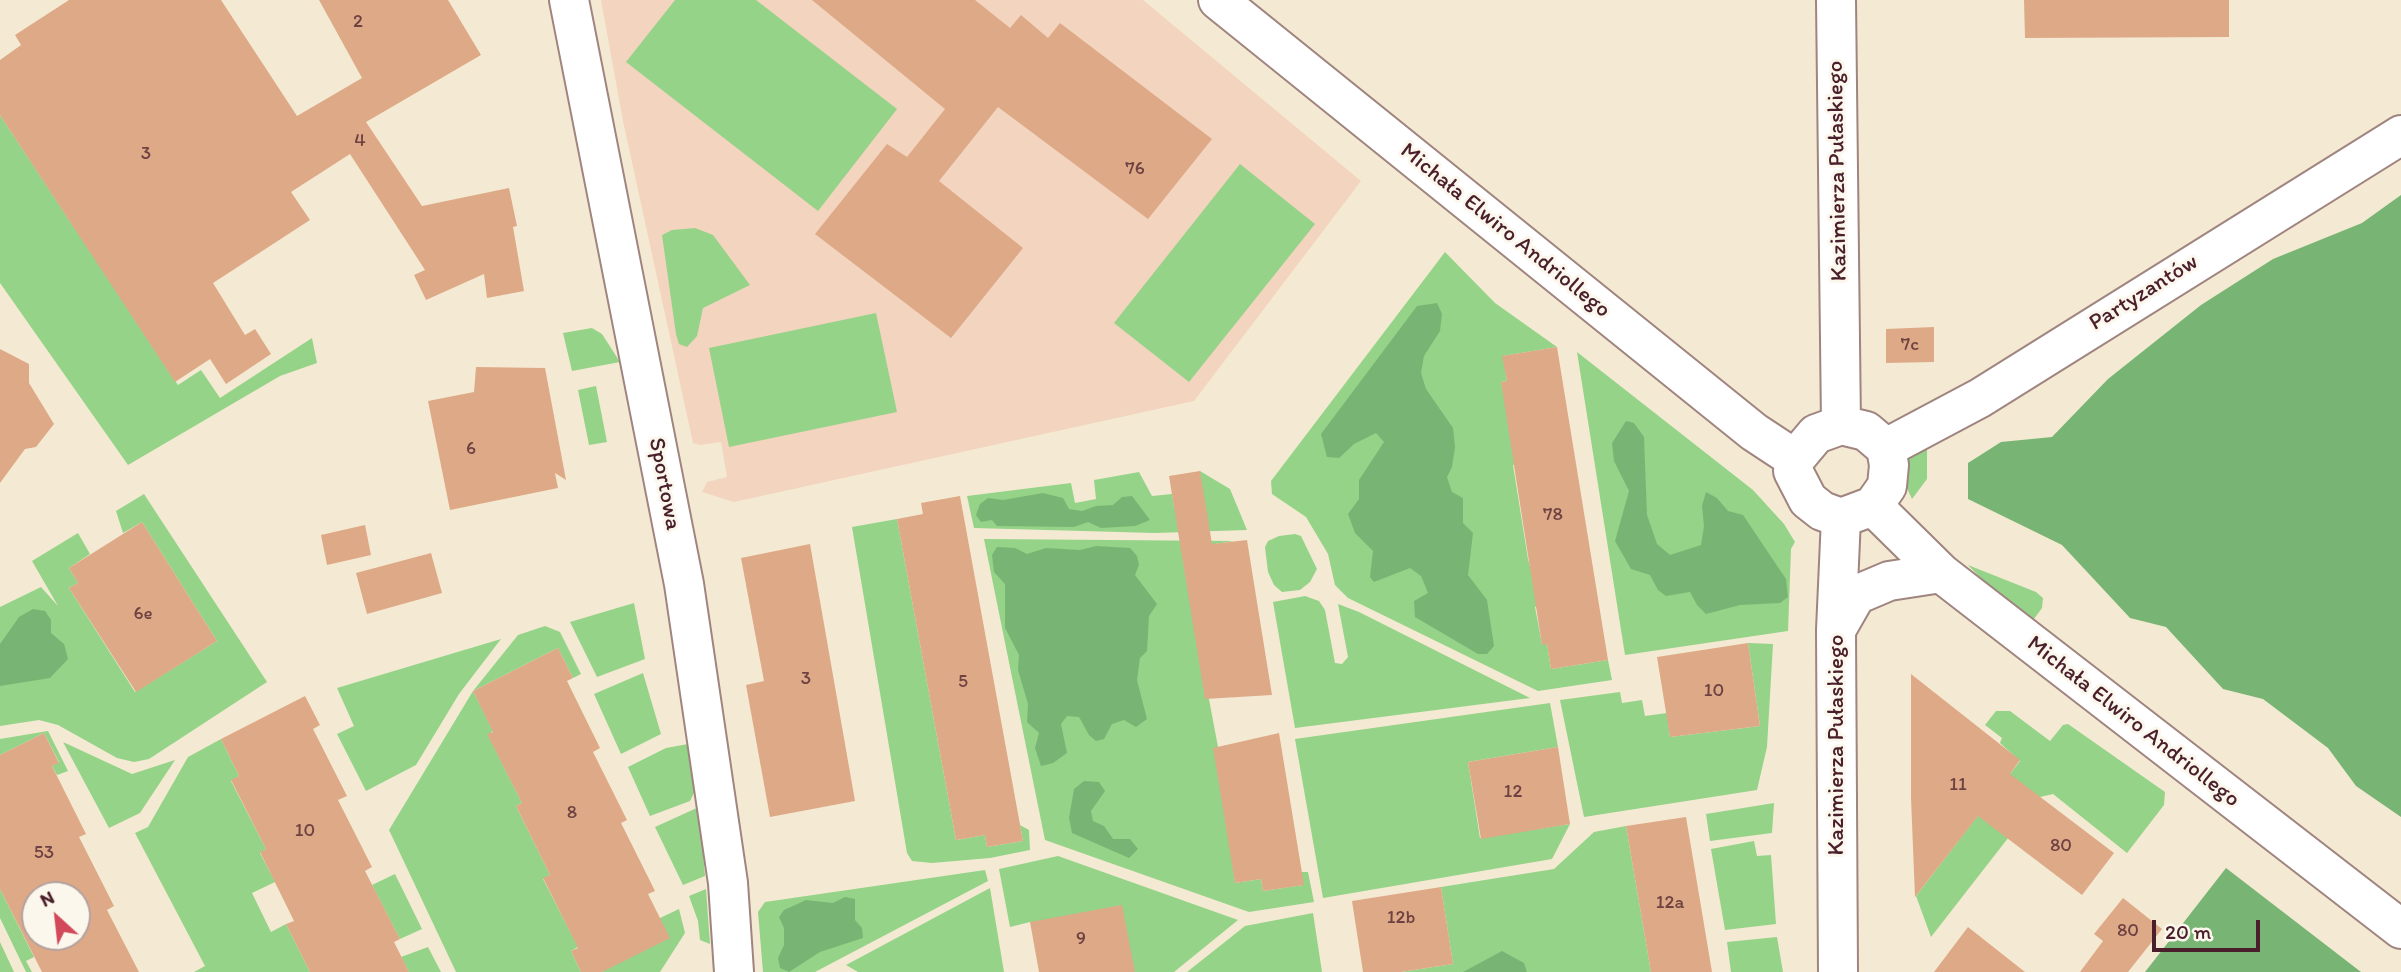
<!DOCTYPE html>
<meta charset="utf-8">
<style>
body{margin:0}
#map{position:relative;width:2401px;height:972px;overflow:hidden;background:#f4ead3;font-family:Itim,sans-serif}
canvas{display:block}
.north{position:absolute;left:21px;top:881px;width:70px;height:70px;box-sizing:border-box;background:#fbf7ec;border:2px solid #b4a19f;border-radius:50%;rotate:333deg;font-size:19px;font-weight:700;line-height:28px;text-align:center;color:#4a1f2b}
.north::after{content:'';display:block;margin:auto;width:24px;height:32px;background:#d1495b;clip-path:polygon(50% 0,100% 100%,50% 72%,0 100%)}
.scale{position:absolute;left:2152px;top:920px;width:108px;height:32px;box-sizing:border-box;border:4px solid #4a1f2b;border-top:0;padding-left:9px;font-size:21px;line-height:24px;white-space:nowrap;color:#4a1f2b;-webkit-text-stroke:5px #fbf7ec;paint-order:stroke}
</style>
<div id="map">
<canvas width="2401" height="972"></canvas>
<div class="north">N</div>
<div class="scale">20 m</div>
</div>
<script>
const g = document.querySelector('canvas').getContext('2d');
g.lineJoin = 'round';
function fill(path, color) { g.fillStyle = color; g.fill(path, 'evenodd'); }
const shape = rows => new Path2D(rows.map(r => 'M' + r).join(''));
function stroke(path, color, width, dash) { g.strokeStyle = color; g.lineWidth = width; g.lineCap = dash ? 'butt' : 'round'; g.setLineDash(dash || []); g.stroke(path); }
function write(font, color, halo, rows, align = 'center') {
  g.font = font + ' Itim,sans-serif'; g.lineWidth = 6; g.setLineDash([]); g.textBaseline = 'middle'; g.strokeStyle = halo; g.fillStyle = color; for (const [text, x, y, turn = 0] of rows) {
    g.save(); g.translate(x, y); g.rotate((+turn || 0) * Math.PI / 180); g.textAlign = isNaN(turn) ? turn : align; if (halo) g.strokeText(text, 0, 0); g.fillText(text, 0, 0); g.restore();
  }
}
fill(shape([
 [601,0,1143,0,1361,181,1194,401,734,502,702,492,707,482,727,477,721,442,700,445,693,443,623,121]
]), '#f3d4bf');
fill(shape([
 [675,0,756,0,897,109,818,211,626,62],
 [0,115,178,385,201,370,220,398,312,338,317,363,280,376,128,465,0,283],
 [1240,164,1315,224,1189,382,1114,323],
 [695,228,713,235,750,285,703,308,697,336,687,347,679,344,676,334,662,235,672,230],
 [1445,252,1495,303,1557,347,1503,356,1507,381,1501,382,1519,464,1513,465,1528,559,1541,606,1535,607,1542,644,1547,644,1551,669,1608,660,1612,680,1538,691,1348,598,1335,585,1328,554,1306,517,1272,494,1271,481],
 [876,313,897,412,729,447,709,348],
 [592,328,602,334,620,362,572,371,563,333],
 [1577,352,1753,490,1784,524,1795,542,1791,549,1788,631,1625,655],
 [596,386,607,442,589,445,578,390],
 [1927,447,1927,479,1912,499,1904,482,1909,458,1917,448],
 [1200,471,1230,489,1247,530,1155,533,974,528,967,496,1071,483,1075,503,1096,499,1094,480,1139,472,1152,496,1172,494,1174,507],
 [144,494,267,682,149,759,134,762,117,758,58,725,39,720,0,726,0,607,41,587,58,606,32,561,78,533,90,554,69,568,78,583,69,588,135,692,217,641,142,522,123,533,116,511],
 [897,519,956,840,985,835,987,847,1023,841,1020,825,1029,830,1030,850,990,858,932,863,912,861,907,853,852,527],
 [1295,534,1301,536,1317,569,1310,582,1300,590,1282,592,1274,585,1268,572,1265,547,1268,541,1279,536],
 [984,539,1234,541,1209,545,1183,561,1218,747,1235,883,1261,879,1263,891,1303,885,1301,872,1308,872,1314,902,1249,912,1045,840],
 [1968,565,2036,592,2043,598,2042,608,2031,623,2009,607],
 [1305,596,1319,601,1325,610,1335,663,1342,664,1348,657,1338,604,1359,612,1530,698,1295,728,1273,602],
 [634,603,645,659,597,677,570,622],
 [545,626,560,632,581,674,573,678,558,648,473,691,493,731,488,735,522,803,516,806,550,875,543,879,578,947,571,951,581,972,456,972,389,830,473,691,518,635],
 [501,639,459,694,416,765,366,791,337,734,354,726,337,688],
 [1748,643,1773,644,1767,747,1757,790,1584,817,1560,700,1620,692,1622,703,1642,700,1645,716,1667,713,1670,737,1760,726],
 [643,673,661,734,621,754,594,694],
 [1550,703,1558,747,1468,762,1480,838,1570,824,1552,859,1323,898,1295,739],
 [1996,711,2010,711,2050,741,2063,725,2068,724,2165,792,2164,805,2127,853,2053,794,2040,797,1931,937,1916,896,2020,761,2000,743,2002,738,1985,725],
 [48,731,68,771,57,775,52,766,59,762,44,733,0,755,0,739],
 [221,739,239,776,231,781,266,849,260,853,275,882,252,893,271,932,286,924,310,972,194,972,205,966,135,833,148,827,188,757],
 [63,742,132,774,175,760,140,813,109,828],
 [688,744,696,789,690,801,650,816,628,767,666,748],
 [1774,803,1772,833,1710,841,1706,814],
 [699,807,705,876,683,885,655,827],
 [1626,826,1651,972,1401,972,1453,964,1441,887,1554,869,1594,832],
 [1754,841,1757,856,1771,855,1776,924,1725,930,1711,849],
 [1058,856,1238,920,1174,972,1135,972,1030,922,1010,927,999,869],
 [0,870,0,889,34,957,26,961,32,972,26,972,0,918],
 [985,870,988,881,815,972,763,972,758,912,765,902],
 [395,874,422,929,400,939,372,885],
 [990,888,1004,972,858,972,846,965],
 [706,889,710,944,700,940,698,921,689,896],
 [679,909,685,933,660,972,602,972,660,918],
 [1313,913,1322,972,1187,972,1245,926],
 [1777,937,1783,972,1731,972,1727,942],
 [0,942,14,972,0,972],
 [428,947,441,972,409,972,401,957]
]), '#95d388');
fill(shape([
 [2401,195,2401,817,2356,786,2328,748,2263,699,2223,689,2166,627,2130,618,2062,545,1968,499,1968,463,2001,442,2052,437,2108,379,2201,305,2273,259,2362,223],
 [1437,303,1442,314,1440,331,1424,356,1421,373,1426,389,1453,428,1455,447,1452,467,1447,477,1452,492,1463,498,1463,523,1473,533,1468,575,1487,600,1494,646,1487,654,1478,654,1415,617,1414,601,1428,593,1421,576,1410,568,1374,582,1370,577,1373,551,1355,533,1348,514,1359,499,1359,480,1384,442,1376,433,1354,444,1339,458,1327,457,1321,434,1417,306],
 [1626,421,1634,423,1644,437,1647,515,1657,544,1670,555,1701,545,1704,526,1702,506,1706,492,1717,498,1728,511,1743,515,1786,579,1788,597,1780,603,1740,605,1706,614,1697,605,1690,592,1666,596,1658,590,1650,575,1631,569,1615,541,1629,491,1614,461,1612,443],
 [1043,493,1063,498,1069,509,1082,511,1096,506,1113,505,1122,497,1132,496,1150,520,1135,526,1101,528,1088,522,1074,527,997,526,992,520,981,522,976,515,980,504,988,498,1003,500],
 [1096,546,1130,548,1137,556,1139,565,1135,575,1157,604,1149,616,1147,651,1140,658,1137,680,1147,719,1136,727,1124,720,1112,724,1104,739,1096,741,1089,735,1079,717,1067,716,1061,724,1067,753,1053,763,1041,766,1035,748,1039,733,1027,722,1028,704,1018,670,1019,655,1005,628,1005,584,994,572,992,555,997,547,1015,548,1027,554,1046,548,1080,550],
 [33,609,45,611,51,620,51,633,64,644,68,659,50,678,0,686,0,644,19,617],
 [1084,781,1099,782,1105,791,1091,811,1093,821,1104,826,1113,839,1130,839,1138,849,1129,858,1072,833,1069,818,1074,789],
 [2226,868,2361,972,2145,972],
 [845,897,855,899,855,920,862,928,863,938,820,952,789,972,780,968,778,958,784,945,784,928,779,917,784,910,806,900,833,903],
 [1502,951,1524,963,1527,972,1463,972]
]), '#78b574');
fill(shape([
 [69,0,221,0,297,116,362,78,319,0,448,0,481,55,366,122,422,206,509,188,517,226,513,227,524,291,487,298,484,274,426,300,414,275,425,270,350,154,291,192,310,220,213,283,245,335,255,329,271,354,226,384,210,359,175,382,0,115,0,60,21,45,15,35],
 [812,0,975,0,1010,28,1021,15,1048,38,1060,23,1212,139,1148,219,998,107,939,181,1023,248,951,338,815,234,887,144,907,157,945,109],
 [2024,0,2229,0,2229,37,2025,38],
 [1934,327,1934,362,1886,363,1886,329],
 [1557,347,1608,660,1551,669,1547,644,1542,645,1501,382,1507,381,1502,356],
 [0,349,29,364,29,383,54,424,36,447,25,449,0,483],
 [476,367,545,368,566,480,555,473,558,488,450,510,428,401,474,392],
 [1200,471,1212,544,1247,540,1272,695,1205,699,1169,476],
 [960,496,1023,841,987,847,985,835,956,840,897,519,923,514,921,503],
 [142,522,217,641,136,692,69,588,78,583,69,568],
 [365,525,371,555,327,565,321,535],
 [810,544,855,801,770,817,746,685,764,681,741,558],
 [431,553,442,593,367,614,356,573],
 [1748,643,1760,726,1670,737,1657,657],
 [558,648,573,678,567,681,600,748,593,752,627,820,621,823,655,891,648,894,670,938,602,972,581,972,571,951,578,948,543,878,550,875,516,806,522,803,487,734,493,732,473,691],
 [1911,674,2020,760,2010,774,2114,853,2082,895,1978,816,1915,897,1911,798],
 [305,696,320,725,313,729,347,796,338,800,372,867,365,871,400,939,394,942,409,972,310,972,286,924,294,921,260,852,266,849,231,780,239,776,221,739],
 [44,733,59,763,52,766,86,834,79,837,114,906,107,910,139,972,42,972,0,889,0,755],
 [35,895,77,895,77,937,35,937],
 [1279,733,1304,885,1263,891,1261,879,1235,883,1213,748],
 [1558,747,1570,824,1481,839,1468,762],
 [1686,817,1712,972,1651,972,1626,826],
 [1441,887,1453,964,1401,972,1363,972,1352,901],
 [2123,898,2162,929,2128,972,2080,972,2103,941,2094,934],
 [1122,905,1135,972,1039,972,1030,922],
 [1968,927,2025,972,1934,972]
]), '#dea987');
const minor = shape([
 [569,0,684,584,728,883,734,972],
 [1218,0,1754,432,1795,459],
 [1836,0,1841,425],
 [1841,425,1866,431,1886,448,1889,465,1887,486,1873,506,1841,518,1822,511,1808,500,1793,471,1795,459,1816,434,1841,425],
 [1886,448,1980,398,2401,135],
 [1873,506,1941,573,2401,929],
 [1836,630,1856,595,1889,581,1941,573],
 [1838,972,1836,630,1841,518]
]);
stroke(minor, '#9f847f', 42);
stroke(minor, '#fff', 38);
write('19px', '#6f4242', null, [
 ["2",358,22],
 ["4",360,141],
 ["3",146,154],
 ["76",1135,169],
 ["7c",1910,345],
 ["6",471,449],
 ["78",1553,515],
 ["6e",143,614],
 ["3",806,679],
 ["5",963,682],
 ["10",1714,691],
 ["11",1958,785],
 ["12",1513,792],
 ["8",572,813],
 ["10",305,831],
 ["80",2061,846],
 ["53",44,853],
 ["12a",1670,903],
 ["12b",1401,918],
 ["80",2128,931],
 ["9",1081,939]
]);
write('23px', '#4a1f2b', '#fbf7ec', [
 ["Kazimierza Pułaskiego",1838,171,-91],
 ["Michała Elwiro Andriollego",1505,231,39],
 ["Partyzantów",2144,293,-32],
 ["Sportowa",664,484,79],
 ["Michała Elwiro Andriollego",2133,722,38],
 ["Kazimierza Pułaskiego",1837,745,-90]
]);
</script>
